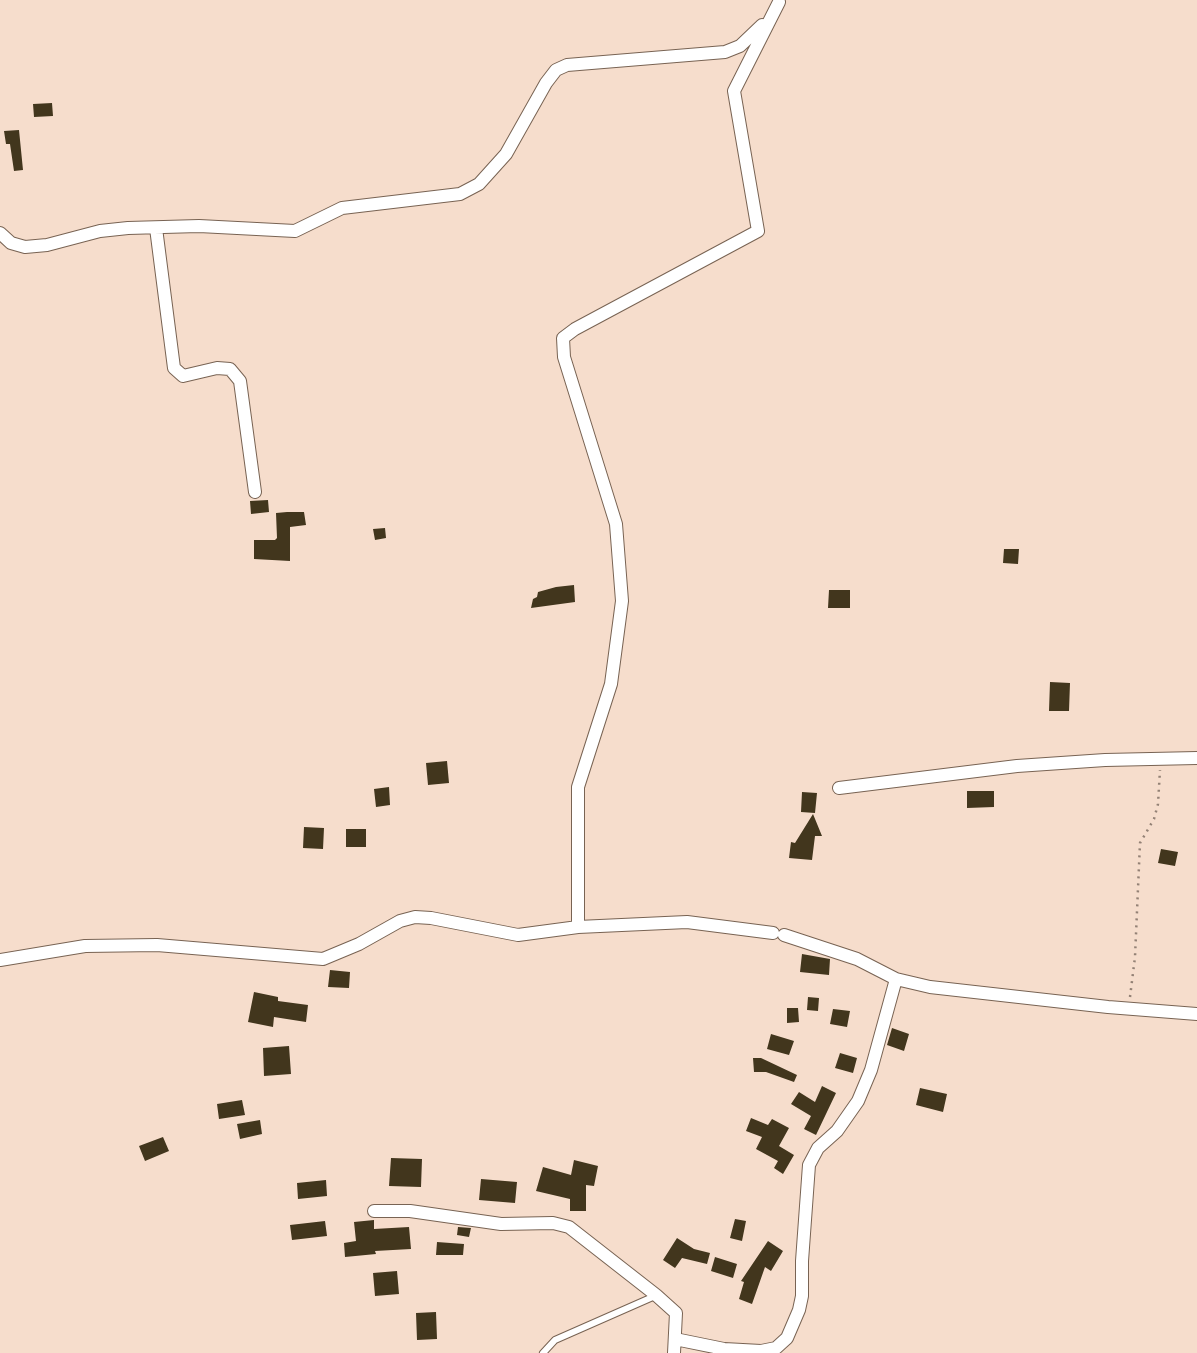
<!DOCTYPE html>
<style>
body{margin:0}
canvas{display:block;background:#f6ddcc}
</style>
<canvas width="1197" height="1353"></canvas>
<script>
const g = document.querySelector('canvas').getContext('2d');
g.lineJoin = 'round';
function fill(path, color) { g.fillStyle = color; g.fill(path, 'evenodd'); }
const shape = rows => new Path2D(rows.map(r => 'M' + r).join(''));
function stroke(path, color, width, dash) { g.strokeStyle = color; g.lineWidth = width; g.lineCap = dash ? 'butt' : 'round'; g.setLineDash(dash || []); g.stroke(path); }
fill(shape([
 [52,103,53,116,34,117,33,104],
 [19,130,23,170,14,171,10,144,6,144,4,131],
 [268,500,269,512,251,514,250,501],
 [287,512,304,512,306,525,290,527,290,561,254,559,254,540,275,540,277,538,276,513],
 [385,528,386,538,375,540,373,529],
 [1004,549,1019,549,1018,564,1003,563],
 [574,585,575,602,531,608,533,599,537,597,538,592,556,587],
 [829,590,850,590,850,608,828,608],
 [1050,682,1070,683,1069,711,1049,711],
 [447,761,449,783,428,785,426,763],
 [389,787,390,805,376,807,374,789],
 [967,791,994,791,994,807,967,808],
 [802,792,817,793,815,813,801,812],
 [813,814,822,836,815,836,812,860,789,858,791,842,795,843],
 [304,827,324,828,323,849,303,848],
 [346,829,366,829,366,847,346,847],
 [1161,849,1178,852,1175,866,1158,863],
 [802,954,830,959,829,975,800,972],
 [330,970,350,972,349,988,328,987],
 [254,992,278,997,278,1001,308,1005,306,1022,274,1017,273,1027,248,1022],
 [808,997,819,998,818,1011,807,1010],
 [787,1008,798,1008,799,1022,787,1023],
 [833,1009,850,1011,847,1027,830,1024],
 [892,1028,909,1034,904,1051,887,1045],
 [771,1034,794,1041,789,1055,767,1049],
 [289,1046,291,1074,264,1076,263,1048],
 [840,1053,857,1058,853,1073,835,1068],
 [753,1058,761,1058,797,1075,794,1082,766,1072,754,1072],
 [822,1086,836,1093,816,1135,804,1129,811,1116,791,1104,799,1092,815,1102],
 [920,1088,947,1094,943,1112,916,1105],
 [242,1100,245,1115,219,1119,217,1104],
 [751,1118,768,1125,772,1119,789,1128,779,1146,794,1155,783,1174,774,1168,778,1161,756,1149,762,1137,746,1131],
 [260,1120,262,1134,240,1139,237,1124],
 [163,1137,169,1151,145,1161,139,1146],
 [391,1158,422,1159,421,1187,389,1186],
 [574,1160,598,1166,594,1186,586,1185,586,1211,570,1211,570,1199,536,1191,543,1167,571,1175],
 [481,1179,517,1182,515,1203,479,1200],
 [326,1180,327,1196,298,1199,297,1183],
 [735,1219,746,1221,742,1241,730,1238],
 [374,1220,374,1229,409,1227,411,1249,375,1251,376,1254,345,1257,344,1243,356,1241,354,1222],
 [325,1221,327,1236,292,1240,290,1225],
 [458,1227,471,1228,469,1237,457,1235],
 [677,1238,694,1249,710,1253,707,1264,682,1258,675,1268,663,1260],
 [768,1241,783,1251,771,1271,765,1267,752,1304,739,1299,744,1282,741,1281],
 [437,1242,464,1244,463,1255,436,1255],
 [715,1257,737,1264,733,1278,711,1271],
 [397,1271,399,1294,375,1296,373,1273],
 [436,1312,437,1339,417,1340,416,1313]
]), '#42361d');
const service = shape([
 [543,1353,555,1340,655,1296]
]);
const minor = shape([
 [156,228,174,368,183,376,217,368,230,369,240,381,255,492],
 [0,233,11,243,25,247,47,245,100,231,128,228,199,226,295,231,342,208,460,194,479,184,506,154,546,83,556,70,567,65,725,52,740,46,762,25],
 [839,788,1017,766,1105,760,1197,758],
 [578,927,578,787,611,684,622,601,616,524,564,357,563,338,575,329,758,231,734,91,779,2],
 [784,935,857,959,896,979,930,987,1108,1007,1197,1014],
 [0,960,85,946,157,945,323,959,359,944,400,921,415,917,431,918,518,935,578,927,687,922,773,933],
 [374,1211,410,1211,501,1224,553,1223,569,1227,656,1295,676,1313,674,1353],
 [675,1339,724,1349,761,1351,776,1348,787,1338,799,1310,802,1296,802,1261,809,1165,818,1148,837,1131,858,1101,871,1070,896,979]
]);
stroke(service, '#786353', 8);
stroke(minor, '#786353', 14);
stroke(shape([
 [1130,997,1135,957,1140,843,1154,819,1158,804,1160,770]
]), '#938175', 2.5, [2, 5]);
stroke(service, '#fff', 6);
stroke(minor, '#fff', 12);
</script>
